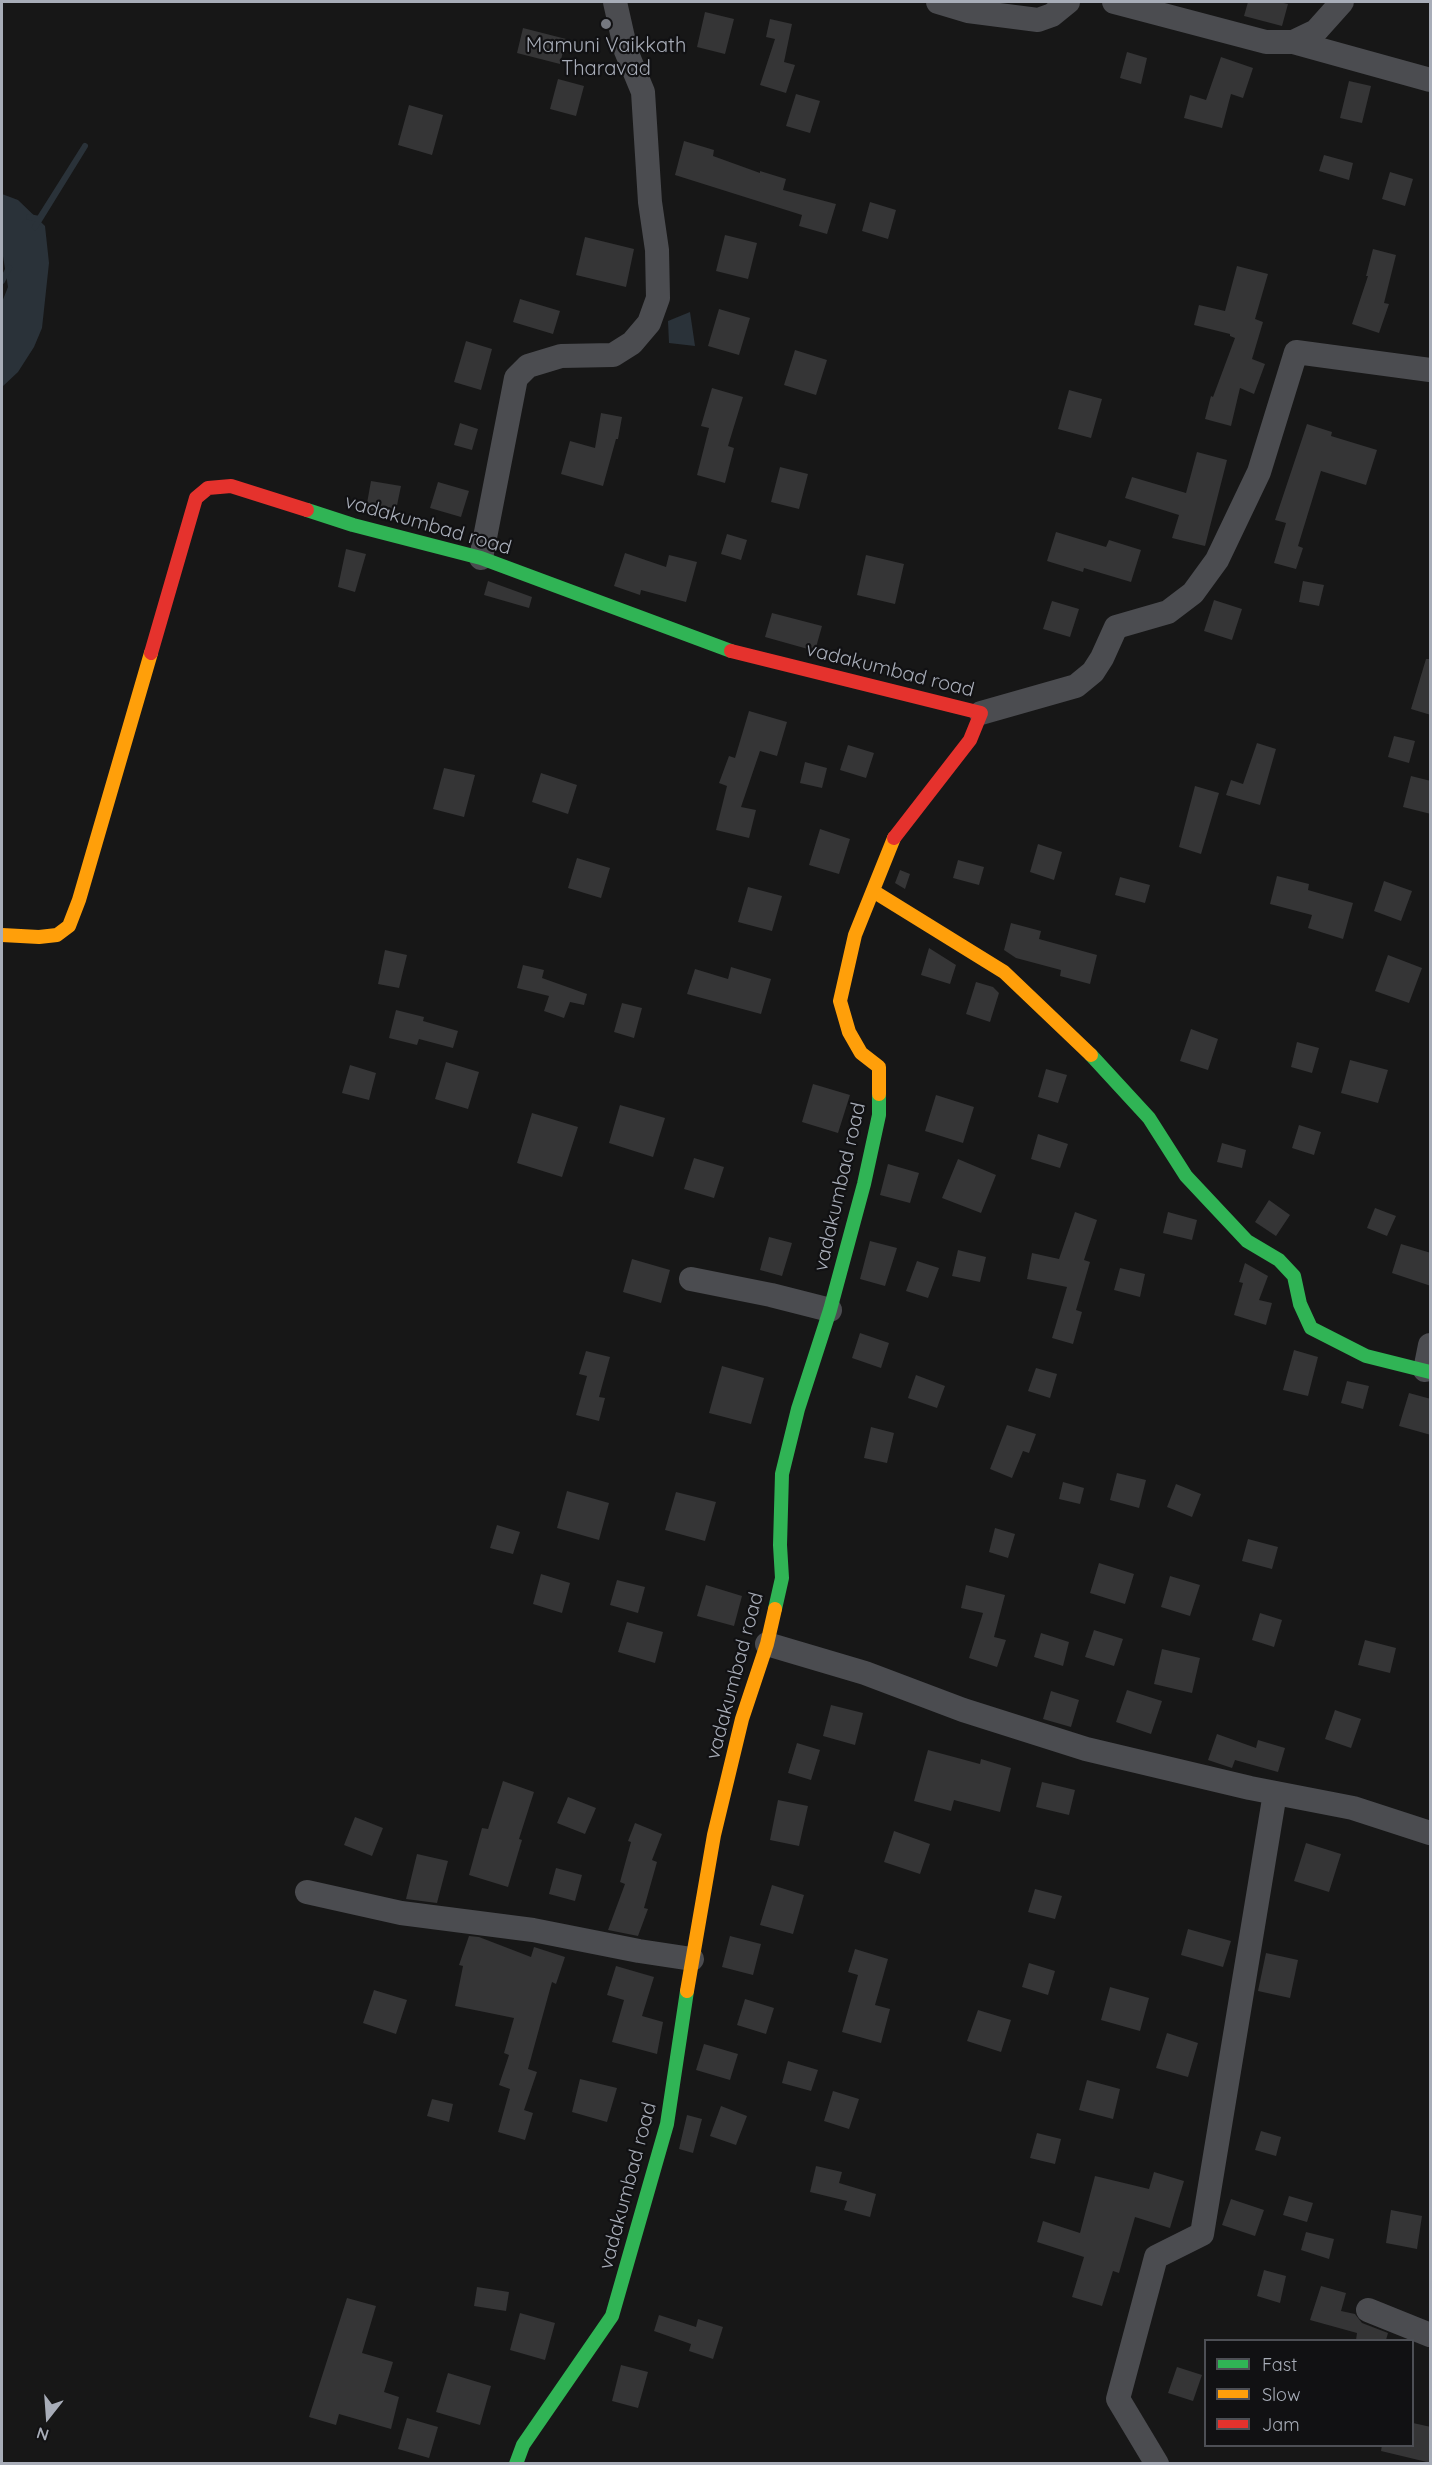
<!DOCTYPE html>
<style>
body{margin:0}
#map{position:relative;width:1432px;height:2465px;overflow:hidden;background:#171717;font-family:Quicksand,sans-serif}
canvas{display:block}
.frame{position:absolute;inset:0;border:3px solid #a8adb8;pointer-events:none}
.legend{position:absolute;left:1204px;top:2339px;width:210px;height:108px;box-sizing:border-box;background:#111113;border:2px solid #4d4f55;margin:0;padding:8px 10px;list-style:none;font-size:18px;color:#a8adb8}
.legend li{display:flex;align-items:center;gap:12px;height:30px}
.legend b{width:30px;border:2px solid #4d4f55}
.north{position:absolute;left:18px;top:2387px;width:60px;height:60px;-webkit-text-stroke:4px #111113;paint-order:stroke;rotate:197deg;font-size:16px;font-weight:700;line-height:24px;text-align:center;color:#a8adb8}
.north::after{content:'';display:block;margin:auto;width:21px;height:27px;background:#a8adb8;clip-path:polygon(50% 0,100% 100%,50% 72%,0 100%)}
</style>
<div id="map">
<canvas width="1432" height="2465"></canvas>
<div class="frame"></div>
<ul class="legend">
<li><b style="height:8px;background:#30b455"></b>Fast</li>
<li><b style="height:8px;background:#ff9f0a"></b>Slow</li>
<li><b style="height:8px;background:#e5322d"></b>Jam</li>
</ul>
<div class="north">N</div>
</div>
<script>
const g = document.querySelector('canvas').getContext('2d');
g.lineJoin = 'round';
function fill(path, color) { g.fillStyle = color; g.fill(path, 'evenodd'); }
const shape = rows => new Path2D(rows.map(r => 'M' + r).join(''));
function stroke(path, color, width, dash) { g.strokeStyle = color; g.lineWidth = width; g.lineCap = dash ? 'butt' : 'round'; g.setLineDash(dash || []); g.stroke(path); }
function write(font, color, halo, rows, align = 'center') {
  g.font = font + ' Quicksand,sans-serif'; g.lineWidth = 4.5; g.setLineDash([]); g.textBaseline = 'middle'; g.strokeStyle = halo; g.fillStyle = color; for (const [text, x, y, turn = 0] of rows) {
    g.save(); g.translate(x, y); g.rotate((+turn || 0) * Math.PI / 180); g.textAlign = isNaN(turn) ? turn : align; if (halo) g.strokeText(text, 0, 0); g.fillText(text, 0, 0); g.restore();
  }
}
fill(shape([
 [2,194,18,200,45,226,49,263,42,328,34,347,18,372,2,387,2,302,8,287,2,250],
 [690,312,695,346,669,343,668,321]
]), '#2a3239');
stroke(shape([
 [29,217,39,219,85,146,35,227],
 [2,281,9,268]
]), '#2a3239', 6);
fill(shape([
 [1248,2,1279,2,1288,4,1282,26,1244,16],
 [705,12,734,19,725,54,697,47],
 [770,19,792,24,784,62,795,65,786,93,760,85,775,39,766,37],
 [523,28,566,39,560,64,517,53],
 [1127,52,1147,58,1141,84,1120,78],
 [1221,57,1253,68,1243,98,1231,94,1222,128,1184,118,1190,95,1206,100],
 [558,79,584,86,576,116,550,109],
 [1349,81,1371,86,1362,123,1340,118],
 [796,94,820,101,810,133,786,126],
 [409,105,443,115,432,155,398,145],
 [684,141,714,150,713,156,760,173,760,171,786,179,783,190,836,204,827,234,799,226,802,215,675,175],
 [1324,155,1353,163,1349,180,1319,171],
 [1390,172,1413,179,1405,206,1382,199],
 [870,202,896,210,888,239,862,231],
 [725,235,757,243,748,279,716,271],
 [585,237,634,249,626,287,576,275],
 [1373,249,1396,255,1384,303,1389,304,1379,333,1352,324,1368,276,1366,276],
 [1237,266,1268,274,1255,319,1263,322,1252,359,1265,364,1254,394,1240,388,1231,426,1205,419,1211,396,1213,397,1235,338,1230,336,1230,334,1194,325,1199,305,1225,311],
 [520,299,560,311,553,334,513,322],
 [719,309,750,318,739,355,708,346],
 [466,341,492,349,481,390,454,382],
 [795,350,827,360,816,395,784,385],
 [712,388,743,397,728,446,734,448,725,483,697,475,709,428,701,426],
 [1069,390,1102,399,1091,438,1058,429],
 [601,413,622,417,618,439,616,439,603,486,561,474,570,441,595,448],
 [460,423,478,429,472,450,454,445],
 [1307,424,1332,432,1331,436,1377,450,1366,485,1321,471,1298,546,1303,548,1296,569,1274,563,1286,523,1275,520],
 [1197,452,1227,460,1205,546,1172,538,1179,515,1125,498,1132,477,1186,493],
 [780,467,808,474,799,509,771,502],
 [371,481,401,486,395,515,366,509],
 [438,482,469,491,461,517,430,508],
 [1056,532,1106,547,1109,540,1141,550,1131,582,1084,568,1083,572,1047,561],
 [727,534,747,540,741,560,721,554],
 [346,549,366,554,355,592,338,587],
 [625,553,666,567,669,555,697,562,686,602,641,590,640,595,614,586],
 [866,555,904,564,895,604,857,595],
 [488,581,532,597,529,608,484,595],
 [1303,581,1324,585,1319,606,1299,602],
 [1214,600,1242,609,1232,640,1204,631],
 [1052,601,1079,609,1070,637,1043,629],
 [772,613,822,626,815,651,765,637],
 [1426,659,1431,659,1431,715,1411,709],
 [749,711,787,722,777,756,760,751,741,807,756,810,749,838,716,830,727,786,719,783,729,756,735,758],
 [1394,736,1415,741,1409,763,1388,757],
 [1257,743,1276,749,1260,805,1226,795,1231,780,1243,784],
 [848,745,874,753,866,778,840,770],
 [805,762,827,768,822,788,800,783],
 [444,768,475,775,464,817,433,809],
 [541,773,577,785,568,814,532,802],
 [1411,776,1431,781,1431,814,1403,807],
 [1195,786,1219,793,1201,854,1179,847],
 [820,829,850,839,839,874,809,865],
 [1038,844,1062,852,1054,880,1030,872],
 [577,858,610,868,601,898,568,888],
 [958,860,984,867,979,885,953,878],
 [900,870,910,874,905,889,895,883],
 [1277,876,1309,884,1308,890,1353,903,1343,939,1308,928,1312,915,1270,904],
 [1120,877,1150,885,1145,903,1115,895],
 [1384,881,1412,891,1401,921,1374,911],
 [748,887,782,896,772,931,738,922],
 [1011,923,1041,931,1039,939,1097,955,1090,984,1060,976,1061,970,1016,958,1004,950],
 [929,948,956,965,950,984,921,975],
 [385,950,407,955,399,988,378,984],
 [1388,955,1422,968,1409,1003,1375,991],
 [523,965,544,970,542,978,587,994,584,1005,570,1002,564,1018,544,1011,549,996,517,988],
 [731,967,771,979,761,1014,687,994,695,969,728,979],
 [976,982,993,987,999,993,990,1022,966,1014],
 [622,1003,642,1008,634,1038,614,1032],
 [396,1010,424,1017,423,1021,458,1031,453,1048,419,1039,417,1045,389,1038],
 [1191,1029,1218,1039,1208,1070,1180,1061],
 [1297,1042,1319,1048,1312,1073,1291,1067],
 [1350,1060,1388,1070,1378,1103,1341,1093],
 [446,1062,479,1072,468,1109,435,1099],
 [350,1065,376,1073,369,1100,342,1093],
 [1046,1069,1067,1075,1058,1103,1038,1097],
 [813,1084,850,1095,838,1133,802,1122],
 [936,1095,974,1107,963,1143,925,1131],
 [620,1105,665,1118,653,1157,609,1143],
 [532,1113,578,1127,562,1177,517,1163],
 [1299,1125,1321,1132,1314,1155,1292,1148],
 [1038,1134,1068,1144,1060,1168,1031,1159],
 [1222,1143,1246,1150,1242,1168,1217,1162],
 [694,1158,724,1167,714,1198,684,1189],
 [958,1159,996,1175,981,1213,942,1198],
 [888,1164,919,1173,910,1203,880,1195],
 [1269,1200,1290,1215,1276,1236,1255,1222],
 [1375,1208,1396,1216,1387,1236,1367,1228],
 [1075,1212,1097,1220,1084,1260,1090,1262,1076,1310,1082,1312,1073,1344,1052,1338,1067,1287,1027,1279,1032,1253,1059,1259],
 [1168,1212,1197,1220,1192,1240,1163,1233],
 [769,1237,792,1243,782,1276,760,1270],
 [870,1241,897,1248,885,1286,860,1279],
 [1401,1244,1431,1253,1431,1286,1392,1273],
 [958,1250,986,1257,980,1282,952,1276],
 [632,1259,670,1270,661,1303,623,1292],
 [917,1261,939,1268,928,1298,906,1291],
 [1245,1263,1268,1276,1259,1300,1272,1303,1266,1325,1234,1315,1243,1283,1239,1282],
 [1120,1268,1145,1274,1140,1297,1114,1290],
 [860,1333,889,1343,881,1368,852,1358],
 [1294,1350,1318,1357,1308,1396,1283,1390],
 [586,1351,610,1357,599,1397,605,1398,599,1421,576,1415,587,1376,579,1374],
 [722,1366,764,1378,751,1424,709,1413],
 [1036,1368,1057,1374,1050,1398,1028,1391],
 [916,1375,945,1386,937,1408,908,1398],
 [1347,1381,1369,1386,1363,1409,1341,1403],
 [1409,1393,1431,1399,1431,1435,1399,1426],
 [1007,1425,1036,1434,1029,1453,1023,1451,1012,1478,990,1469],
 [871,1427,894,1433,887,1463,864,1458],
 [1117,1473,1146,1480,1139,1508,1110,1500],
 [1063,1482,1084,1488,1080,1504,1059,1499],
 [1176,1484,1201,1494,1192,1517,1167,1507],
 [567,1491,609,1503,599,1540,557,1528],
 [676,1492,716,1502,705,1541,665,1530],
 [497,1525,520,1532,513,1554,490,1548],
 [995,1528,1015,1534,1008,1558,989,1552],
 [1248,1539,1278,1547,1272,1569,1242,1561],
 [1099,1563,1134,1574,1125,1604,1090,1593],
 [541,1574,570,1583,562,1613,533,1604],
 [1170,1576,1200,1585,1190,1616,1161,1607],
 [617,1580,645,1587,638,1613,610,1605],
 [706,1585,742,1596,734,1626,697,1616],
 [966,1585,1005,1595,994,1637,1006,1640,997,1667,969,1658,983,1613,961,1608],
 [1260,1613,1282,1620,1274,1647,1252,1640],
 [627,1622,663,1632,655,1663,618,1652],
 [1094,1630,1123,1639,1114,1666,1085,1657],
 [1041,1633,1069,1642,1063,1666,1034,1657],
 [1365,1640,1396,1648,1390,1673,1358,1665],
 [1162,1649,1200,1658,1192,1693,1154,1684],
 [1127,1690,1162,1701,1151,1734,1116,1722],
 [1051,1691,1079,1700,1071,1727,1043,1719],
 [831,1705,863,1713,855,1745,823,1736],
 [1335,1710,1361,1719,1351,1748,1325,1739],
 [1217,1734,1256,1748,1258,1740,1285,1748,1278,1772,1235,1760,1232,1768,1208,1760],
 [797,1743,820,1750,811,1780,788,1773],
 [928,1750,980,1764,981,1759,1011,1768,1000,1812,954,1800,951,1811,914,1801],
 [503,1781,534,1792,519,1839,522,1840,508,1887,469,1875,482,1828,488,1829],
 [1042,1782,1075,1790,1069,1815,1036,1807],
 [568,1797,596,1808,585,1834,557,1823],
 [778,1800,808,1806,799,1846,770,1840],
 [355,1817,383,1828,372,1856,344,1845],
 [635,1823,662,1834,652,1860,657,1862,644,1908,648,1909,638,1936,608,1930,625,1884,620,1882,631,1842,628,1841],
 [894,1831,930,1844,920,1874,884,1862],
 [1306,1843,1341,1854,1329,1892,1294,1881],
 [417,1854,448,1861,437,1903,406,1899],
 [556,1868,582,1875,575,1901,549,1894],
 [772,1885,804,1895,793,1934,760,1925],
 [1035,1889,1062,1896,1055,1919,1028,1912],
 [1188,1929,1231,1941,1223,1967,1181,1955],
 [469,1936,479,1937,531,1957,534,1947,565,1957,556,1984,552,1982,528,2069,537,2072,524,2110,533,2113,525,2140,498,2132,510,2089,499,2085,509,2055,504,2053,514,2018,455,2006,463,1966,459,1965],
 [730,1936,761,1944,753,1975,722,1967],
 [855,1949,888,1959,875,2005,890,2009,881,2043,842,2032,858,1975,848,1972],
 [1266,1953,1298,1960,1290,1998,1258,1991],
 [1029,1963,1055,1971,1048,1995,1022,1987],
 [616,1966,654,1977,642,2016,663,2022,657,2054,612,2042,624,2000,607,1995],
 [1110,1987,1149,1998,1140,2031,1101,2020],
 [374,1990,407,2000,396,2034,363,2023],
 [745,1999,774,2008,766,2034,737,2025],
 [978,2010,1011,2020,1001,2052,967,2041],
 [1167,2033,1198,2043,1188,2077,1156,2068],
 [704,2044,738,2054,730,2080,696,2070],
 [788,2061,818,2070,811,2091,782,2083],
 [580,2079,617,2088,607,2122,572,2112],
 [1087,2080,1120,2089,1113,2119,1079,2110],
 [833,2091,859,2099,849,2129,824,2121],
 [432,2099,453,2104,449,2122,427,2116],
 [721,2106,747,2116,736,2145,710,2136],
 [687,2115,702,2119,693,2153,679,2149],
 [1261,2131,1281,2137,1276,2156,1255,2150],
 [1037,2133,1061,2139,1055,2164,1030,2158],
 [816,2166,842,2172,839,2183,876,2194,870,2217,844,2210,847,2201,810,2192],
 [1154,2172,1184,2181,1170,2228,1135,2217,1119,2273,1113,2271,1102,2306,1072,2297,1084,2257,1037,2242,1043,2221,1080,2233,1095,2176,1149,2189],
 [1289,2196,1313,2203,1307,2222,1283,2215],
 [1231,2199,1264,2210,1255,2236,1222,2225],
 [1391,2210,1422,2216,1417,2249,1386,2243],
 [1306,2232,1334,2239,1329,2259,1301,2250],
 [1264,2270,1286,2276,1280,2303,1257,2296],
 [1321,2286,1346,2293,1341,2311,1355,2314,1362,2323,1388,2333,1386,2340,1356,2340,1357,2333,1310,2320],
 [477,2287,509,2292,506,2311,474,2306],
 [347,2298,376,2306,362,2353,393,2362,384,2392,399,2397,391,2429,339,2414,336,2425,309,2417],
 [520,2313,555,2323,545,2360,510,2350],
 [659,2315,696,2327,698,2319,723,2327,713,2359,689,2351,691,2344,654,2331],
 [621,2365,648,2372,638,2408,612,2401],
 [1177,2367,1202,2375,1193,2401,1168,2393],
 [448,2373,491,2386,480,2425,436,2412],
 [407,2418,438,2427,429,2458,398,2449],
 [1413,2423,1431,2427,1431,2463,1381,2451,1382,2445,1413,2445]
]), '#353536');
stroke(shape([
 [938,2,968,11,1038,20,1052,15,1068,2],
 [1114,2,1266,42,1293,42,1316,31,1342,2],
 [1293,42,1430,80],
 [481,558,516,378,528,366,561,356,613,355,632,343,649,323,658,298,657,250,650,202,643,92,626,51,615,2],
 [981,713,1076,686,1093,672,1102,658,1116,627,1168,612,1193,593,1217,560,1259,472,1296,352,1430,370],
 [691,1279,771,1295,830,1310],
 [1425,1370,1430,1345],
 [767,1644,865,1673,963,1710,1086,1749,1250,1788,1353,1808,1430,1833],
 [307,1892,401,1913,533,1930,639,1951,692,1959],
 [1368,2310,1430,2335],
 [1157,2464,1118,2399,1156,2257,1202,2234,1275,1793]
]), '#4b4c50', 24);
stroke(shape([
 [307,510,353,525,481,558,731,651],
 [1091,1055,1149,1118,1186,1176,1247,1241,1279,1260,1294,1276,1300,1304,1311,1328,1366,1356,1430,1372],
 [775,1609,782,1578,780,1545,782,1474,798,1409,830,1310,864,1184,879,1115,879,1094],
 [516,2464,523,2445,612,2316,667,2124,687,1991]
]), '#30b455', 14);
stroke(shape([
 [873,891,1004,972,1091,1055],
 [2,935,39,937,57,935,69,926,79,900,151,653],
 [879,1094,879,1067,861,1053,849,1032,840,1001,855,935,894,838],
 [687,1991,714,1835,742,1719,767,1644,775,1609]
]), '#ff9f0a', 14);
stroke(shape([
 [731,651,981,713,970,740,894,838],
 [151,653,196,498,208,488,231,486,307,510]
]), '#e5322d', 14);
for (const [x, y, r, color] of [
 [606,24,6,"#757880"]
]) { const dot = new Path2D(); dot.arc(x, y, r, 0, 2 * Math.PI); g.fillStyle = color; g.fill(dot); stroke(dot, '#111113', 2); }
write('20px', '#a8adb8', '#111113', [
 ["Mamuni Vaikkath",606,46],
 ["Tharavad",606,69]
]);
write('20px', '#a8adb8', '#111113', [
 ["vadakumbad road",428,525,16],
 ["vadakumbad road",890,670,14],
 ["vadakumbad road",840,1187,-77],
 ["vadakumbad road",735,1676,-75],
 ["vadakumbad road",628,2186,-75]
]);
</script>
